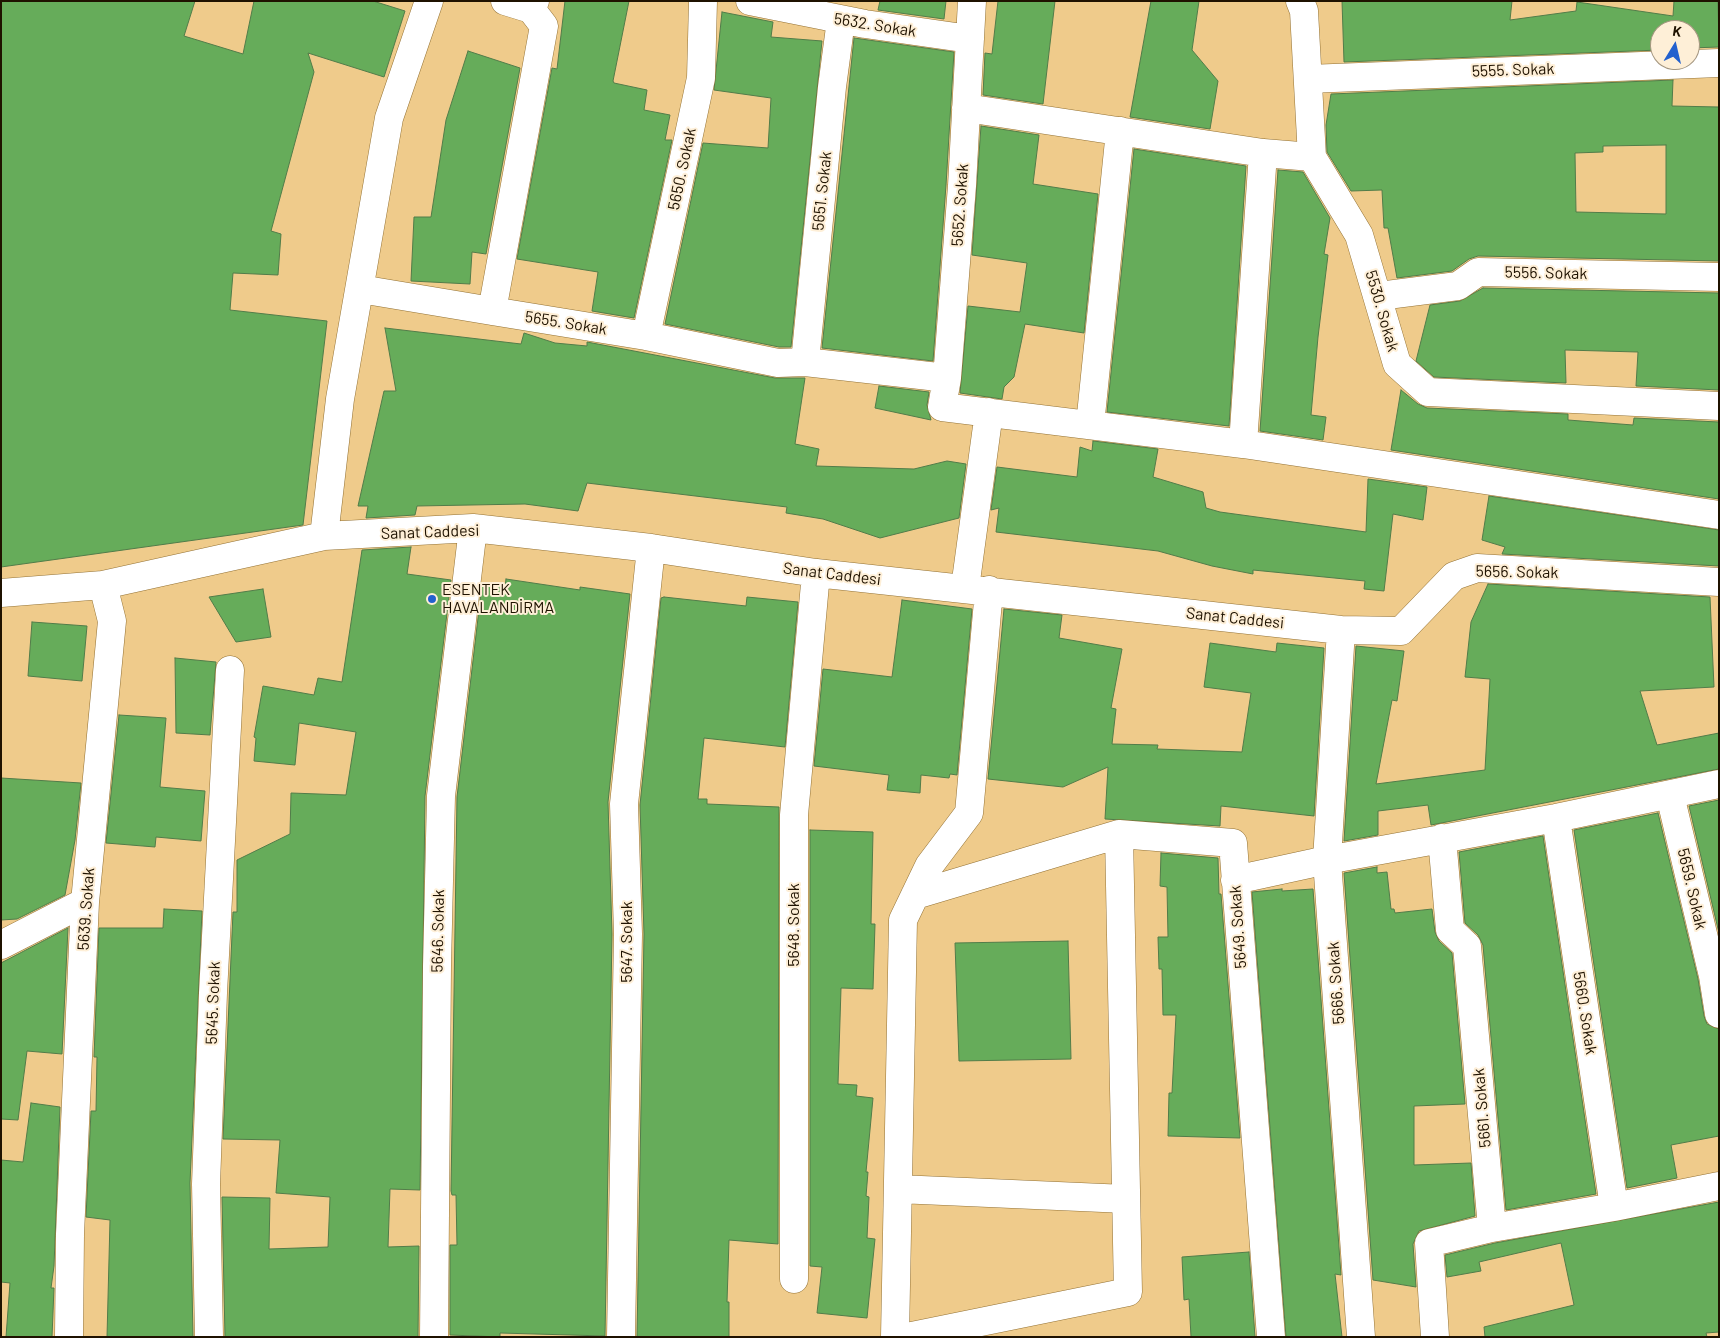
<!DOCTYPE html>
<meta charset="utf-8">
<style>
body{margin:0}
#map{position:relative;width:1720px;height:1338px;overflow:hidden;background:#efcb8b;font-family:Barlow,sans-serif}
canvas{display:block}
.frame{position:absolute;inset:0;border:2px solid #1f1200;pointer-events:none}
.north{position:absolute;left:1650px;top:20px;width:50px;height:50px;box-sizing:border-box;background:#feefd7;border:1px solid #a59781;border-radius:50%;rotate:9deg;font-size:14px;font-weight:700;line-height:20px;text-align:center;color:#1f1200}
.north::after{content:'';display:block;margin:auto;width:18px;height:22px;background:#2361ce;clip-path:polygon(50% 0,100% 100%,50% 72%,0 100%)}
</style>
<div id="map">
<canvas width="1720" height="1338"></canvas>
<div class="frame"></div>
<div class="north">K</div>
</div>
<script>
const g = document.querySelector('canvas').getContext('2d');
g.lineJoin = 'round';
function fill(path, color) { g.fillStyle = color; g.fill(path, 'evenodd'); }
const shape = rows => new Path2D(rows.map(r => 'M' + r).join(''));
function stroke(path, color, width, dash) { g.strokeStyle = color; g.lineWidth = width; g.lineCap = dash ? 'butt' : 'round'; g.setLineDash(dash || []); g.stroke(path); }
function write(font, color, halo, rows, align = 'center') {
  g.font = font + ' Barlow,sans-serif'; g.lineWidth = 4; g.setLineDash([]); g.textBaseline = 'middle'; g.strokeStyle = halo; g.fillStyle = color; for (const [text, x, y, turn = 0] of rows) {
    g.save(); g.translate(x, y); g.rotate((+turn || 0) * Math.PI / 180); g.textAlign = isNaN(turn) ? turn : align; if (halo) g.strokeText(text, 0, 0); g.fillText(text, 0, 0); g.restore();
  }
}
const building = shape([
 [1,1,195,1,184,36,243,54,254,1,373,1,405,11,384,77,308,53,314,72,271,231,281,234,278,275,233,273,230,310,327,321,303,525,1,567,1,1],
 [565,1,629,1,613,81,614,83,647,90,644,110,670,115,665,140,672,140,634,318,592,311,598,272,517,259,552,68,557,69,565,1],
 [880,1,946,1,944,19,878,10,880,1],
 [998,1,1055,1,1043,104,983,95,985,53,992,54,998,1],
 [1151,1,1199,1,1192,50,1218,81,1210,129,1130,117,1151,1],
 [1342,1,1512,1,1510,20,1576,11,1577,2,1673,16,1674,1,1718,1,1719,47,1690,48,1690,30,1660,30,1660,50,1344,62,1342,1],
 [722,12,773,22,771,37,822,41,791,347,779,347,665,324,703,143,768,148,771,98,714,90,722,12],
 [854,38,954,52,946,185,933,361,822,348,854,38],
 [468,51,520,68,486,254,472,252,470,284,411,281,414,217,431,217,446,120,468,51],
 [1673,80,1672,106,1719,107,1719,261,1478,256,1469,259,1452,271,1397,278,1388,228,1384,228,1382,190,1351,191,1327,152,1326,125,1331,94,1673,80],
 [1666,145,1666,214,1576,212,1575,153,1603,152,1603,146,1666,145],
 [981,126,1039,135,1033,184,1098,194,1084,333,1025,324,1014,377,1004,387,1002,399,960,393,968,306,1020,312,1027,263,972,255,981,126],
 [1134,149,1246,166,1229,426,1107,412,1134,149],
 [1278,170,1303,172,1330,218,1324,254,1328,255,1318,337,1311,415,1326,417,1323,440,1260,431,1278,170],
 [1483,288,1719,293,1719,390,1636,386,1638,352,1565,350,1566,383,1434,377,1416,361,1430,305,1460,301,1483,288],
 [385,328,521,344,524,333,555,343,587,346,587,342,775,378,805,378,795,444,819,449,816,466,914,469,947,461,966,464,959,518,880,538,823,519,786,513,787,507,587,483,578,511,525,504,417,506,415,515,366,518,368,506,358,506,384,391,396,391,385,328],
 [879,386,929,392,927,405,931,420,875,408,879,386],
 [1401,390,1418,404,1427,408,1568,414,1568,420,1633,425,1634,418,1719,422,1719,499,1391,450,1401,390],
 [1093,441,1158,449,1153,477,1203,492,1206,508,1220,512,1366,532,1368,479,1427,487,1423,520,1393,514,1384,591,1364,589,1365,581,1253,570,1253,574,1212,566,1158,551,996,532,999,508,991,510,997,467,1077,477,1080,447,1092,451,1093,441],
 [1489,496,1719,530,1719,566,1502,554,1505,547,1482,540,1489,496],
 [411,547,407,574,451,580,425,796,420,1190,390,1189,388,1247,419,1246,418,1337,225,1337,222,1197,270,1198,269,1249,328,1247,330,1197,276,1193,280,1140,223,1139,233,912,237,912,237,860,290,834,291,793,346,795,356,732,299,723,295,765,254,761,256,738,254,737,263,686,314,695,318,678,342,682,362,550,411,547],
 [506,579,580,590,580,587,630,594,608,802,612,934,605,1336,500,1333,500,1337,450,1335,450,1245,457,1245,456,1195,452,1195,451,1191,457,797,482,584,505,587,506,579],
 [1488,584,1710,597,1714,687,1640,691,1657,745,1719,733,1719,769,1431,825,1428,805,1378,811,1378,835,1344,841,1356,646,1404,651,1397,701,1392,700,1376,784,1485,770,1490,679,1465,677,1471,622,1488,584],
 [263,589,271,637,236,642,209,597,263,589],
 [664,597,746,606,747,597,798,602,785,747,704,738,698,799,707,799,707,804,779,807,778,1244,729,1240,727,1302,729,1302,729,1337,637,1337,644,934,640,805,661,598,664,597],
 [902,600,972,609,957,775,950,774,949,778,921,775,920,793,887,790,889,775,814,766,823,669,892,677,902,600],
 [1004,609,1062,615,1059,638,1122,649,1111,708,1116,709,1112,744,1158,745,1157,749,1242,752,1251,693,1204,687,1210,643,1276,652,1277,643,1324,648,1314,816,1221,806,1220,826,1105,819,1108,767,1063,787,988,779,1004,609],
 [32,622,87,626,82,681,28,676,32,622],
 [175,658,216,662,210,735,176,733,175,658],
 [119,715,166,718,160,787,205,791,201,841,156,837,155,847,106,843,119,715],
 [1,778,81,783,75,840,65,895,17,919,1,920,1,778],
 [1719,800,1719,933,1689,806,1719,800],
 [1658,813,1698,979,1704,1016,1707,1024,1719,1029,1719,1136,1671,1145,1677,1178,1627,1188,1574,830,1658,813],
 [810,830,873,832,871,924,875,924,873,989,841,988,838,1084,857,1085,856,1096,873,1098,866,1172,868,1172,866,1196,869,1197,867,1238,875,1239,867,1318,817,1313,822,1267,810,1266,810,830],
 [1543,836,1596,1194,1506,1210,1483,945,1478,935,1465,923,1459,852,1543,836],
 [1161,853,1218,858,1219,894,1221,894,1240,1138,1168,1136,1169,1093,1172,1093,1176,1015,1163,1015,1162,969,1159,969,1158,937,1168,937,1167,887,1160,886,1161,853],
 [1377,867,1377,873,1387,872,1391,909,1394,909,1395,913,1432,909,1435,932,1439,941,1452,953,1465,1104,1414,1106,1414,1165,1471,1163,1475,1216,1419,1231,1413,1244,1416,1287,1373,1280,1344,873,1377,867],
 [1282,889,1282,891,1313,889,1341,1275,1335,1274,1342,1337,1286,1337,1252,892,1282,889],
 [164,909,202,911,190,1183,193,1337,107,1337,110,1220,86,1217,91,1111,96,1111,97,1057,94,1057,99,928,163,928,164,909],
 [68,928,62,1054,27,1051,18,1120,1,1119,1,963,68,928],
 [1068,941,1071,1059,959,1061,955,943,1068,941],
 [31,1103,60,1107,54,1266,51,1288,54,1288,52,1337,6,1337,10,1283,1,1282,1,1160,23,1162,31,1103],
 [1719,1202,1719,1332,1706,1333,1707,1337,1485,1337,1484,1327,1574,1305,1561,1243,1479,1262,1481,1271,1447,1277,1445,1255,1495,1243,1719,1202],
 [1249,1252,1255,1337,1191,1337,1189,1299,1184,1300,1182,1257,1249,1252]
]);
fill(building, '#66ac5a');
stroke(building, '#517c49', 1);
const minor = shape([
 [505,1,531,9,535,1],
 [750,1,865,24,970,39],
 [972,1,962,186,947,378,942,407,1243,444,1719,515],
 [1300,1,1304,11,1312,157,1359,235,1397,364,1428,392,1719,406],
 [531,9,544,26,492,311,646,336,778,363,805,362,947,378],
 [1308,79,1719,63],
 [966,108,1263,153,1312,157],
 [360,289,492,311],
 [1379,296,1458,286,1478,272,1719,277],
 [646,336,701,78,703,1],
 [805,362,832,87,841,20],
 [1090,425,1120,131],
 [1243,444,1263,153],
 [324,536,473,528,651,548,816,573,1341,630,1401,631,1454,576,1477,568,1719,582],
 [103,585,324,536,340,399,389,118,429,1],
 [965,588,989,412],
 [1,593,103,585,112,621,85,902,70,1234,69,1337],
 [1341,630,1327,860,1361,1337],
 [1670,795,1713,976,1719,1014],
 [1556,818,1614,1207],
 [1235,880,1327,860,1556,818,1719,784],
 [915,895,1119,834,1233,843,1271,1337],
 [1,945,85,902],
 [898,1189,1126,1199],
 [1492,1228,1614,1207,1719,1186],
 [794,1279,794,815,816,573],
 [209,1337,206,1184,213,993,230,670],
 [434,1337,437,966,441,796,473,528],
 [621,1337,628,934,624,804,651,548],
 [895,1337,903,920,929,866,969,813,989,590],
 [907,1337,1128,1292,1119,834],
 [1435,1337,1429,1243,1492,1228,1467,946,1450,930,1442,838]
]);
stroke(minor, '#947234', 29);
stroke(minor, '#fff', 28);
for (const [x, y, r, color] of [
 [432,599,5,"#2361ce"]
]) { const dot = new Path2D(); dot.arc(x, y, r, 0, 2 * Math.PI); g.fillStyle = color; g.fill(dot); stroke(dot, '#feefd7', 2); }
write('16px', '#1f1200', '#feefd7', [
 ["5632. Sokak",875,25,9],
 ["5555. Sokak",1513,70,-2],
 ["5650. Sokak",682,169,-78],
 ["5651. Sokak",822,191,-84],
 ["5652. Sokak",960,205,-86],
 ["5556. Sokak",1546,273,1],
 ["5530. Sokak",1382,311,74],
 ["5655. Sokak",566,323,9],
 ["Sanat Caddesi",430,532,-2],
 ["5656. Sokak",1517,572,1],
 ["Sanat Caddesi",832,574,7],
 ["Sanat Caddesi",1235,618,6],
 ["5659. Sokak",1692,889,77],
 ["5639. Sokak",86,909,-86],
 ["5648. Sokak",794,925,-90],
 ["5649. Sokak",1238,927,-94],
 ["5646. Sokak",438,931,-89],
 ["5647. Sokak",627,942,-90],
 ["5666. Sokak",1336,983,-94],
 ["5645. Sokak",213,1003,-88],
 ["5660. Sokak",1585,1013,81],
 ["5661. Sokak",1482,1108,-95]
]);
write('16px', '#1f1200', '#feefd7', [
 ["ESENTEK",442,590],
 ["HAVALANDİRMA",442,608]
], 'left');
</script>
